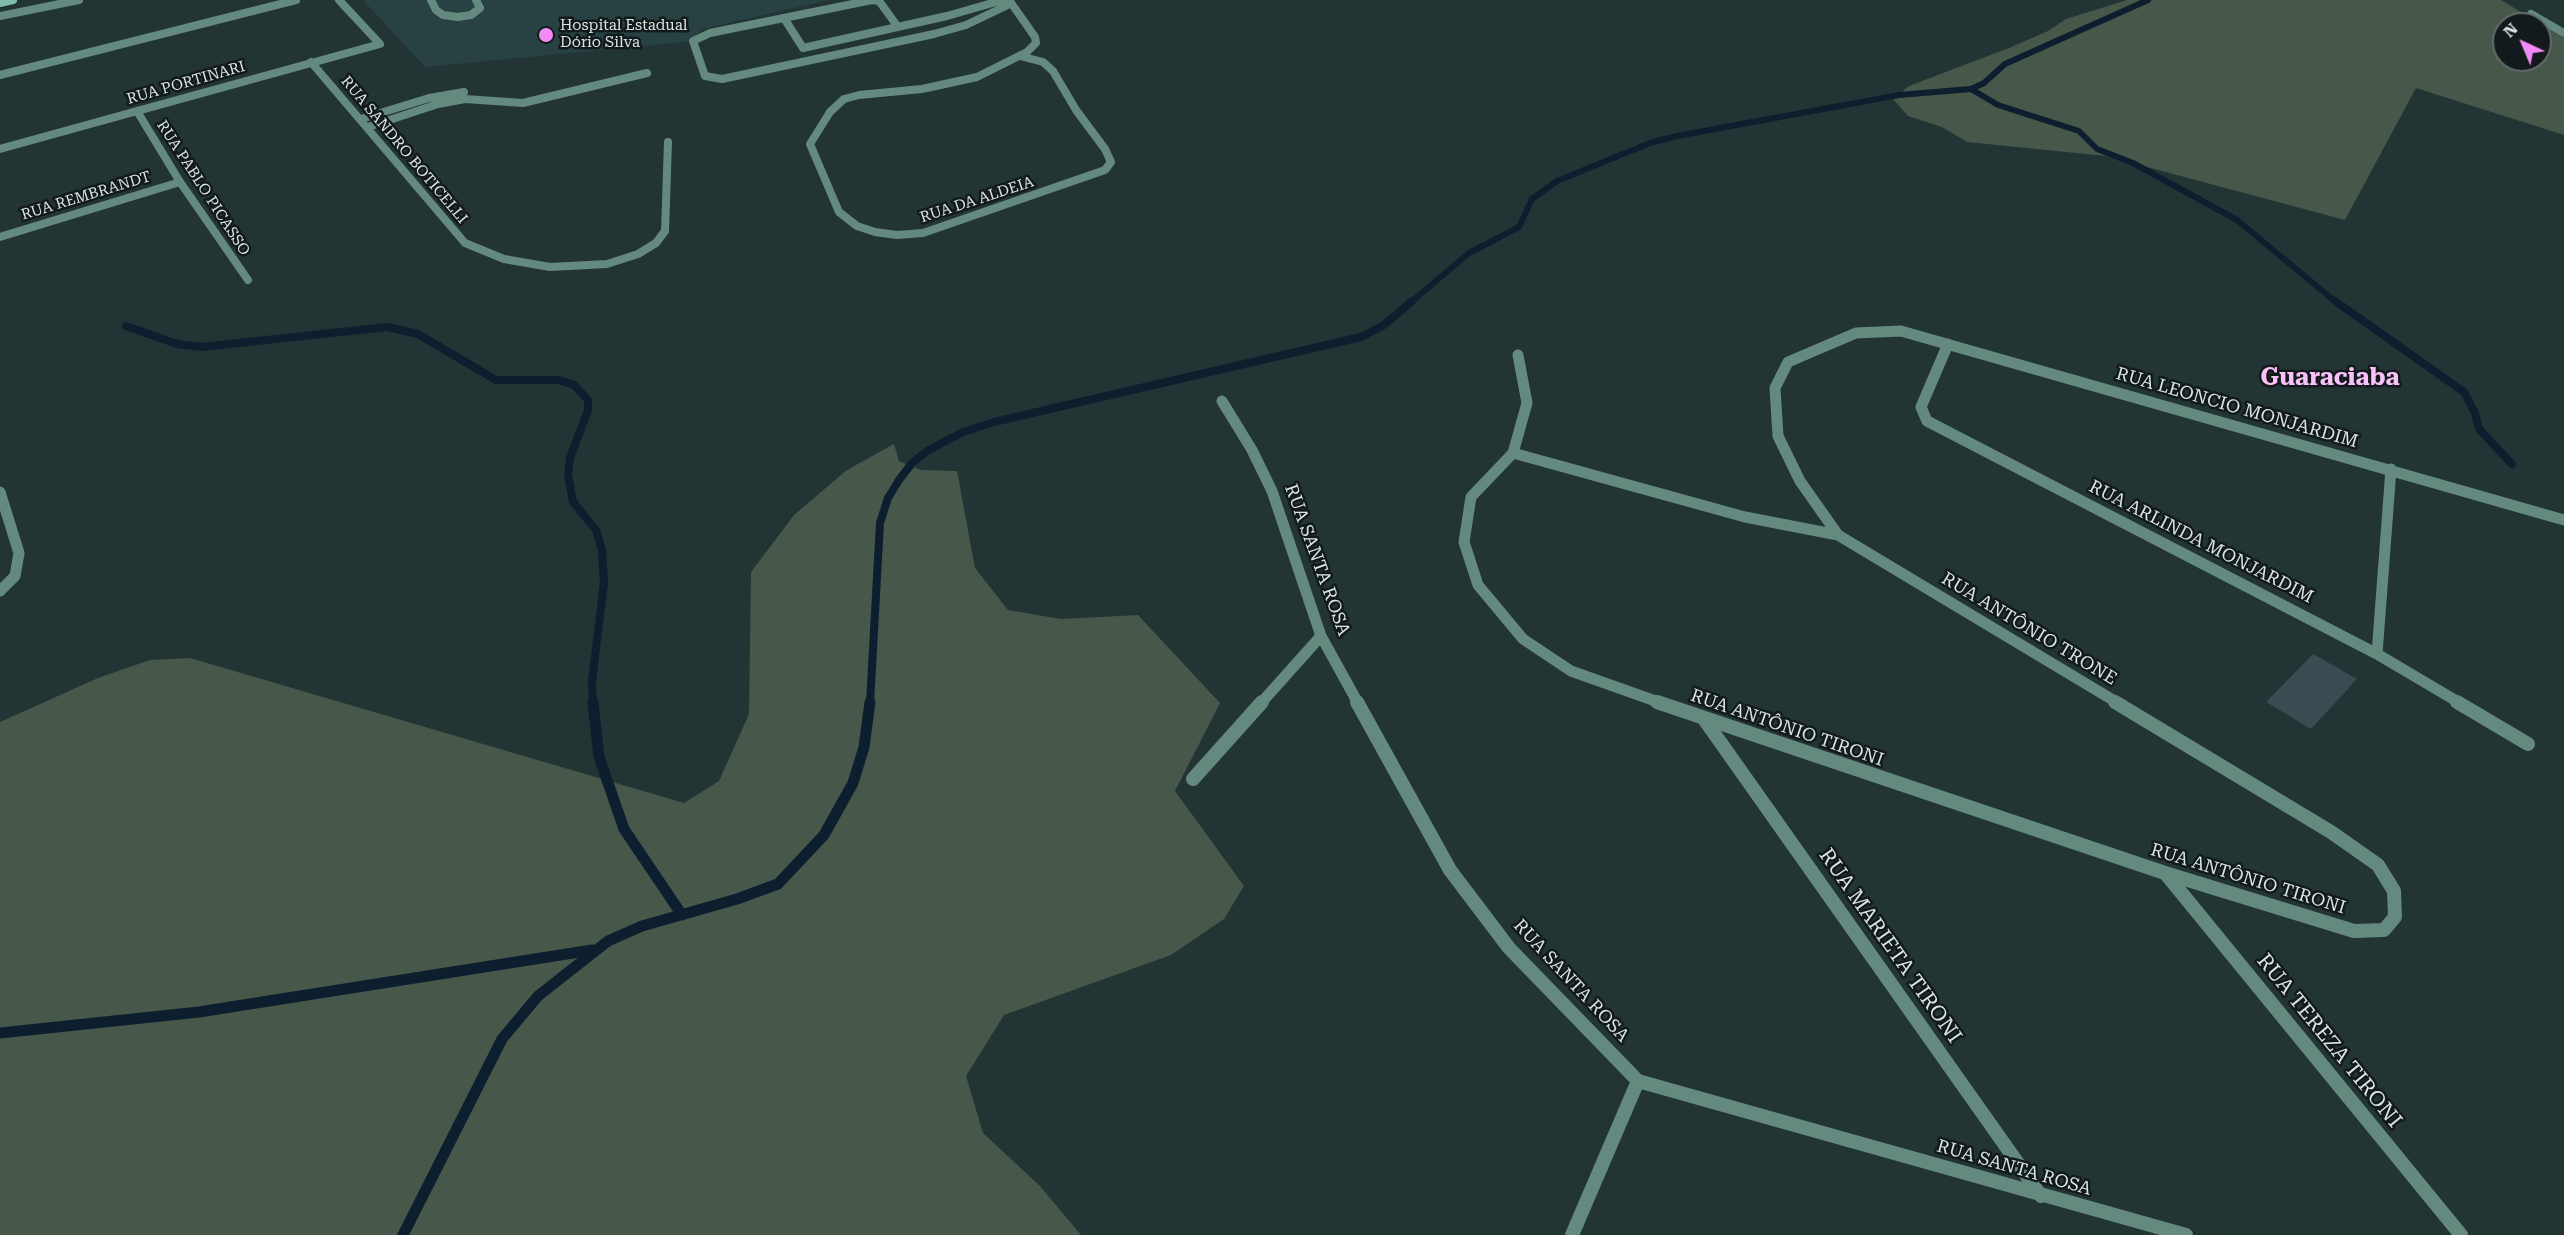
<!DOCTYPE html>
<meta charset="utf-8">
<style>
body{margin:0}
#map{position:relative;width:2564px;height:1235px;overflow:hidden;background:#233435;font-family:"Roboto Serif",serif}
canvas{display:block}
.north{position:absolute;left:2492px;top:12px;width:60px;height:60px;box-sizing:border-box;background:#131a1b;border:2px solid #626a6b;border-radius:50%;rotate:316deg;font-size:16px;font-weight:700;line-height:24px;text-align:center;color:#d8e3e3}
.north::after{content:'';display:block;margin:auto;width:21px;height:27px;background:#f18af4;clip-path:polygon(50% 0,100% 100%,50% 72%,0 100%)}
</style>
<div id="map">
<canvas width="2564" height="1235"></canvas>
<div class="north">N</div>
</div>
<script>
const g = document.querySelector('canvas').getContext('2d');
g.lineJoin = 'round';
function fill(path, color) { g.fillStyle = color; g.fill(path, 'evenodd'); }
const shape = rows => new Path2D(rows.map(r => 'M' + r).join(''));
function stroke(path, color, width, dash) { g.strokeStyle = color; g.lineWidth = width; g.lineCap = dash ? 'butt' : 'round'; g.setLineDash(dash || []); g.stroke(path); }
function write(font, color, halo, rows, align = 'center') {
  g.font = font + ' "Roboto Serif",serif'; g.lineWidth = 5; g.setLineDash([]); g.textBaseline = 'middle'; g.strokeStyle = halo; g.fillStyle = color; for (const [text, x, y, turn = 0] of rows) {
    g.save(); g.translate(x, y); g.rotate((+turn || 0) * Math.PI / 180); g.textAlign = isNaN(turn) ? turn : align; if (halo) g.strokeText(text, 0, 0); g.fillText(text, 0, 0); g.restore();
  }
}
fill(shape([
 [363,0,829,0,702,29,693,41,425,67]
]), '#284244');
fill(shape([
 [2127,0,2501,0,2564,38,2564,135,2416,88,2345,220,2106,156,1967,142,1942,127,1908,116,1893,99,1909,86,2009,48,2048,31,2066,19],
 [2504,24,2540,24,2540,60,2504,60],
 [894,444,899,461,921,470,957,471,975,568,1008,610,1061,619,1138,615,1220,703,1175,791,1244,886,1224,919,1171,955,1004,1015,966,1076,983,1133,1040,1186,1081,1235,0,1235,0,722,98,678,150,660,190,658,684,803,719,781,749,714,751,572,794,515,847,470]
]), '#47574a');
stroke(shape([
 [1971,89,1998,105,2079,131,2097,149,2133,163,2237,220,2337,303],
 [1410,303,1469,253,1519,227,1532,199,1557,181,1650,143,1677,136,1899,95,1971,89,1984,83,2005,64,2148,0]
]), '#0d1e2f', 6);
stroke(shape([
 [2335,301,2464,392,2475,413,2479,429,2512,464],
 [126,326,177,344,202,347,387,327,418,334,496,380,559,380,574,385,588,400,588,410,570,458,568,474,573,502,596,530,602,550,604,583,592,681,593,703],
 [870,703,880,523,888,498,899,480,912,463,927,451,963,432,994,422,1361,337,1384,325,1412,301]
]), '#0d1e2f', 8);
stroke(shape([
 [593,702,599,757,624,829,682,915],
 [0,1033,199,1012,592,950],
 [403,1235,502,1039,538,996,608,941,642,926,737,899,778,884,824,835,853,783,864,747,870,702]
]), '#0d1e2f', 11);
fill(shape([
 [2313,654,2357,679,2311,729,2266,702]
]), '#3b4b51');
stroke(shape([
 [431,0,436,10,443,15,458,17,471,15,480,8,476,0],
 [784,18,803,48,947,16,1003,0],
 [898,27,879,1,872,0,710,33,693,41,705,76,722,79,934,34,966,25,1010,4],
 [361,119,429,98,464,92],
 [368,127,438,104,465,99,523,103,647,73]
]), '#64897f', 8);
stroke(shape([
 [1009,0,1035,37,1036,43,1027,52,977,77,922,89,859,95,844,99,830,112,810,144,839,212,857,226,875,232,897,235,923,233,1105,170,1111,162,1105,149,1076,110,1053,71,1043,62,1020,56],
 [2531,14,2564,33],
 [0,16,79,0],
 [311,62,465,243,504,259,550,267,607,264,638,254,656,243,665,231,668,142],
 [0,75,296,0],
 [137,111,180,182,248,280],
 [0,149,380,44,339,0],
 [0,237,180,182]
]), '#64897f', 8);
stroke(shape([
 [1948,344,1921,407,1927,421,2377,654,2460,703],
 [1518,355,1527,403,1513,453,1471,497,1464,542,1478,585,1523,639,1571,671,1661,703],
 [1222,401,1252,450,1272,491,1321,636,1358,703],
 [1513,453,1745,517,1838,535],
 [0,492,19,553,15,576,0,591],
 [2377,654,2391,469],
 [1261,703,1321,636],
 [2118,703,1838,535,1800,481,1778,436,1775,388,1788,362,1856,333,1901,331,2564,520]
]), '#64897f', 11);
stroke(shape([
 [1357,702,1450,870,1509,948,1638,1081,2186,1235],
 [1657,702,2165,873,2354,931,2384,930,2395,917,2394,891,2378,865,2331,832,2115,702],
 [2457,702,2528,744],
 [1704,719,2041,1196],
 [1193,779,1262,702],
 [2166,874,2461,1235],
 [1572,1235,1638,1081]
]), '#64897f', 14);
stroke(shape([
 [0,3,13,0]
]), '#7ebcab', 8);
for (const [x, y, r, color] of [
 [546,35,8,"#f18af4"]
]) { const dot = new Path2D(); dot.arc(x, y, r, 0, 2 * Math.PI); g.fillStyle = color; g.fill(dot); stroke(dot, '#131a1b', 2); }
write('15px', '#d8e3e3', '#131a1b', [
 ["Hospital Estadual",560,26],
 ["Dório Silva",560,43]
], 'left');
write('15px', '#d8e3e3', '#131a1b', [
 ["RUA PORTINARI",186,83,-16],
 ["RUA SANDRO BOTICELLI",404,150,50],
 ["RUA PABLO PICASSO",203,188,57],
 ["RUA REMBRANDT",86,196,-17],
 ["RUA DA ALDEIA",977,200,-18]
]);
write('18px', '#d8e3e3', '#131a1b', [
 ["RUA LEONCIO MONJARDIM",2237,408,16],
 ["RUA ARLINDA MONJARDIM",2201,542,27],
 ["RUA SANTA ROSA",1317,560,70],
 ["RUA ANTÔNIO TRONE",2029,629,31],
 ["RUA ANTÔNIO TIRONI",1787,728,19],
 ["RUA ANTÔNIO TIRONI",2248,879,17],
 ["RUA SANTA ROSA",1571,981,47],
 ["RUA SANTA ROSA",2014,1168,16]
]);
write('21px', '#d8e3e3', '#131a1b', [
 ["RUA MARIETA TIRONI",1890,946,55],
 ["RUA TEREZA TIRONI",2329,1041,51]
]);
write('bold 24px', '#fac0fa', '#131a1b', [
 ["Guaraciaba",2330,378]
]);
</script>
